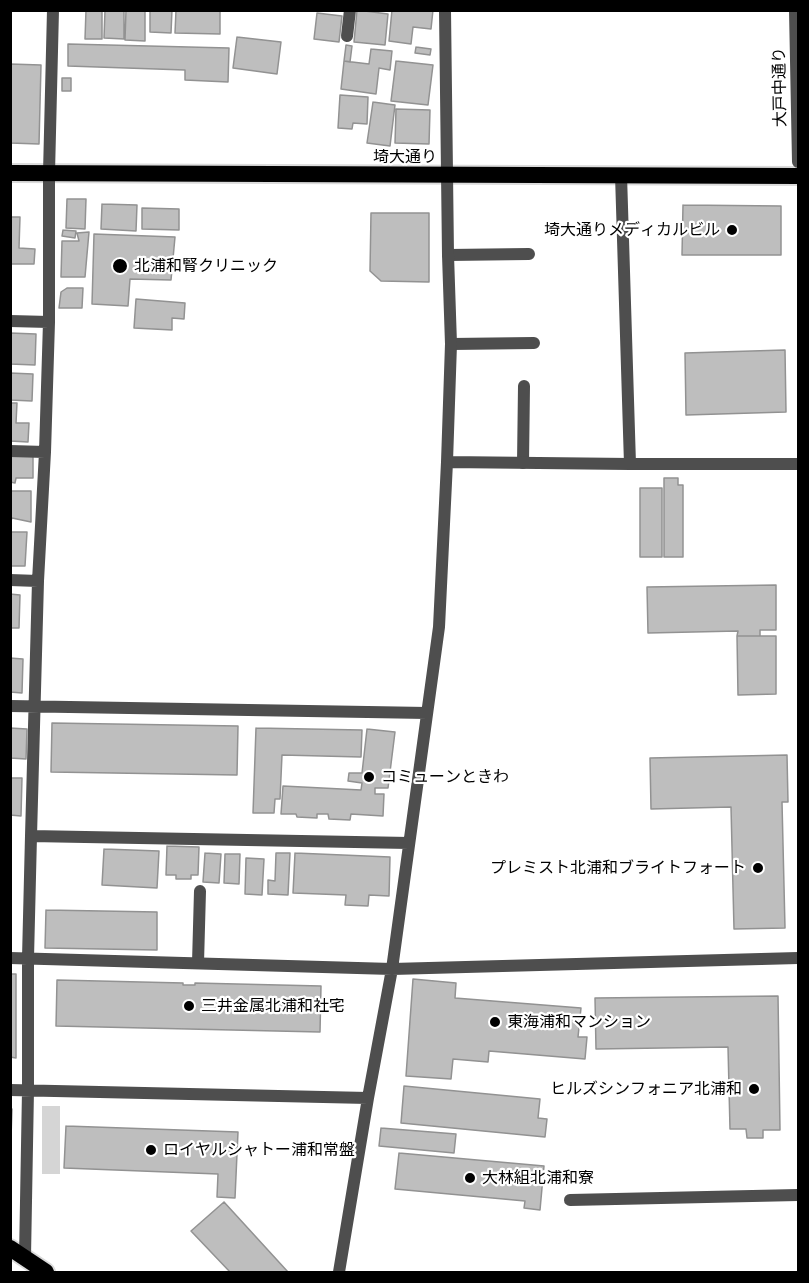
<!DOCTYPE html>
<meta charset="utf-8">
<style>
body{margin:0}
#map{position:relative;width:809px;height:1283px;overflow:hidden;background:#fff;font-family:"Alegreya Sans",sans-serif}
canvas{display:block}
.frame{position:absolute;inset:0;border:12px solid #000;pointer-events:none}
</style>
<div id="map">
<canvas width="809" height="1283"></canvas>
<div class="frame"></div>
</div>
<script>
const g = document.querySelector('canvas').getContext('2d');
g.lineJoin = 'round';
function fill(path, color) { g.fillStyle = color; g.fill(path, 'evenodd'); }
const shape = rows => new Path2D(rows.map(r => 'M' + r).join(''));
function stroke(path, color, width, dash) { g.strokeStyle = color; g.lineWidth = width; g.lineCap = dash ? 'butt' : 'round'; g.setLineDash(dash || []); g.stroke(path); }
function write(font, color, halo, rows, align = 'center') {
  g.font = font + ' "Alegreya Sans","Noto Sans JP",sans-serif'; g.lineWidth = 4.5; g.setLineDash([]); g.textBaseline = 'middle'; g.strokeStyle = halo; g.fillStyle = color; for (const [text, x, y, turn = 0] of rows) {
    g.save(); g.translate(x, y); g.rotate((+turn || 0) * Math.PI / 180); g.textAlign = isNaN(turn) ? turn : align; if (halo) g.strokeText(text, 0, 0); g.fillText(text, 0, 0); g.restore();
  }
}
fill(shape([
 [42,1106,60,1106,60,1174,42,1174]
]), '#d5d5d5');
const building = shape([
 [86,10,102,10,102,39,85,39,86,10],
 [105,10,124,10,124,39,104,38,105,10],
 [126,10,145,10,145,41,125,40,126,10],
 [150,10,172,10,171,33,150,32,150,10],
 [176,10,220,10,220,34,175,33,176,10],
 [357,10,388,14,385,45,354,42,357,10],
 [392,10,433,10,431,29,413,27,411,44,389,41,392,10],
 [317,13,342,16,339,42,314,39,317,13],
 [237,37,281,42,277,74,233,68,237,37],
 [68,44,229,48,228,82,185,80,185,70,68,66,68,44],
 [346,45,352,46,350,62,344,61,346,45],
 [416,47,431,49,430,55,415,53,416,47],
 [371,49,392,51,390,70,379,68,376,94,341,89,344,61,369,64,371,49],
 [396,61,433,65,428,105,391,101,396,61],
 [10,64,41,65,39,144,10,143,10,64],
 [62,78,71,78,71,91,62,91,62,78],
 [340,95,368,97,367,124,353,123,352,129,338,128,340,95],
 [373,102,395,105,390,146,367,143,373,102],
 [396,109,430,110,429,144,395,143,396,109],
 [67,199,86,199,85,229,66,228,67,199],
 [102,204,137,205,136,231,101,229,102,204],
 [683,205,781,206,781,255,682,255,683,205],
 [142,208,179,209,179,230,142,229,142,208],
 [371,213,429,213,429,282,381,281,370,271,371,213],
 [10,217,20,217,19,248,35,249,34,264,10,264,10,217],
 [63,230,76,231,75,238,62,236,63,230],
 [89,232,85,277,61,277,62,241,79,241,77,233,89,232],
 [94,234,175,237,171,280,130,279,128,306,92,304,94,234],
 [67,288,83,288,82,308,59,308,61,292,67,288],
 [136,299,185,303,184,319,172,318,172,330,134,328,136,299],
 [10,333,36,334,35,365,10,364,10,333],
 [785,350,786,412,686,415,685,353,785,350],
 [10,373,33,374,32,401,10,400,10,373],
 [10,403,17,403,16,423,29,423,28,442,10,441,10,403],
 [10,456,33,456,33,478,16,478,15,483,10,482,10,456],
 [664,478,678,478,678,485,683,485,683,557,664,557,664,478],
 [640,488,662,488,662,557,640,557,640,488],
 [10,491,31,491,31,522,12,518,10,523,10,491],
 [10,532,27,532,25,566,10,566,10,532],
 [776,585,776,630,760,630,760,636,737,636,738,631,648,633,647,587,776,585],
 [10,594,20,595,19,628,10,628,10,594],
 [737,636,776,636,776,694,738,695,737,636],
 [10,658,23,659,22,693,10,692,10,658],
 [52,723,238,726,237,775,51,772,52,723],
 [10,728,27,729,26,759,10,758,10,728],
 [256,728,362,730,361,757,282,755,280,799,275,799,274,813,253,813,256,728],
 [367,729,395,732,388,788,375,788,375,794,384,794,383,816,351,814,350,820,329,819,328,814,317,814,317,818,297,817,296,814,281,814,283,786,361,790,362,783,348,781,349,773,362,773,367,729],
 [787,755,788,802,782,802,785,928,734,929,731,807,651,809,650,758,787,755],
 [10,778,22,778,21,816,10,815,10,778],
 [167,846,199,847,198,875,191,875,191,879,176,879,176,875,166,875,167,846],
 [104,849,159,851,157,888,102,885,104,849],
 [205,853,221,854,219,883,203,882,205,853],
 [276,853,290,853,288,895,268,894,268,880,275,881,276,853],
 [295,853,390,857,389,896,369,895,368,906,345,905,346,895,293,893,295,853],
 [225,854,240,854,239,884,224,883,225,854],
 [246,858,264,859,262,895,245,894,246,858],
 [46,910,157,912,157,950,45,948,46,910],
 [10,974,16,974,16,1058,10,1057,10,974],
 [413,979,456,983,455,998,581,1008,578,1037,587,1037,585,1059,489,1051,488,1062,453,1059,451,1079,406,1076,413,979],
 [57,980,183,983,183,985,195,985,195,983,321,986,320,1032,56,1026,57,980],
 [778,996,780,1130,763,1130,763,1138,747,1138,746,1129,730,1129,728,1047,596,1049,595,998,778,996],
 [404,1086,540,1099,538,1118,547,1119,545,1137,401,1123,404,1086],
 [10,1109,12,1109,10,1165,10,1109],
 [66,1126,238,1132,235,1198,217,1197,218,1174,64,1168,66,1126],
 [381,1128,456,1134,454,1153,379,1146,381,1128],
 [399,1153,544,1166,540,1210,524,1208,525,1201,395,1189,399,1153],
 [224,1202,288,1272,230,1272,191,1231,224,1202]
]);
fill(building, '#bebebe');
stroke(building, '#929292', 1.5);
const trunk = shape([
 [10,173,798,176],
 [10,1248,46,1272]
]);
stroke(trunk, '#dbdbdb', 20);
stroke(shape([
 [347,36,350,10],
 [621,175,630,464],
 [448,255,529,254],
 [451,344,534,343],
 [523,463,524,386],
 [198,963,200,891]
]), '#4e4e4e', 12);
stroke(shape([
 [795,10,798,162],
 [10,321,49,322],
 [10,451,45,452],
 [447,462,630,464,798,464],
 [10,580,38,581],
 [10,706,427,713],
 [31,836,409,843],
 [10,958,392,969,798,958],
 [10,1090,368,1098],
 [570,1200,798,1195],
 [25,1257,28,1090,28,958,31,836,38,581,45,452,49,322,49,173,53,10],
 [339,1272,368,1098,392,969,439,627,447,462,451,344,448,255,445,10]
]), '#4e4e4e', 12);
stroke(trunk, '#000', 16);
for (const [x, y, r, color] of [
 [732,230,6,"#000"],
 [120,266,8,"#000"],
 [369,777,6,"#000"],
 [758,868,6,"#000"],
 [189,1006,6,"#000"],
 [495,1022,6,"#000"],
 [754,1089,6,"#000"],
 [151,1150,6,"#000"],
 [470,1178,6,"#000"]
]) { const dot = new Path2D(); dot.arc(x, y, r, 0, 2 * Math.PI); g.fillStyle = color; g.fill(dot); stroke(dot, '#fff', 2); }
write('16px', '#000', '#fff', [
 ["大戸中通り",780,87,-91],
 ["埼大通り",405,157]
]);
write('16px', '#000', '#fff', [
 ["埼大通りメディカルビル",720,230,"right"],
 ["北浦和腎クリニック",134,266],
 ["コミューンときわ",381,777],
 ["プレミスト北浦和ブライトフォート",746,868,"right"],
 ["三井金属北浦和社宅",201,1006],
 ["東海浦和マンション",507,1022],
 ["ヒルズシンフォニア北浦和",742,1089,"right"],
 ["ロイヤルシャトー浦和常盤",163,1150],
 ["大林組北浦和寮",482,1178]
], 'left');
</script>
